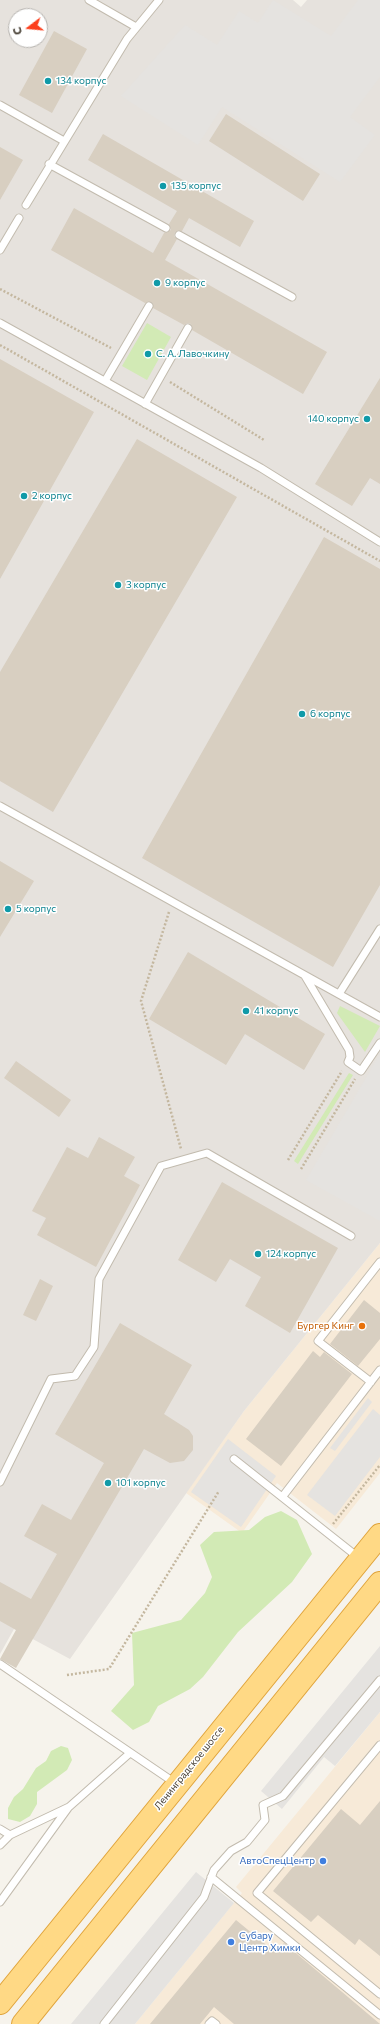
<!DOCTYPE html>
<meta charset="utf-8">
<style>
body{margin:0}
#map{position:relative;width:380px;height:2024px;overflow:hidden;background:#f6f3ec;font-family:Commissioner,sans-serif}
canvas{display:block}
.north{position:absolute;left:8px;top:8px;width:40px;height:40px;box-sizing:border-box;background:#fff;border:1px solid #b7b4b0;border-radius:50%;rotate:254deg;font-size:11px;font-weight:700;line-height:16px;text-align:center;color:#4b4439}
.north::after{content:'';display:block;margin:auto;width:14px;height:18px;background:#fc3f1d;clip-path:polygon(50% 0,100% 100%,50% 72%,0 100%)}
</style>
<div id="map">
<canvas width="380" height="2024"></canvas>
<div class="north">С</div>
</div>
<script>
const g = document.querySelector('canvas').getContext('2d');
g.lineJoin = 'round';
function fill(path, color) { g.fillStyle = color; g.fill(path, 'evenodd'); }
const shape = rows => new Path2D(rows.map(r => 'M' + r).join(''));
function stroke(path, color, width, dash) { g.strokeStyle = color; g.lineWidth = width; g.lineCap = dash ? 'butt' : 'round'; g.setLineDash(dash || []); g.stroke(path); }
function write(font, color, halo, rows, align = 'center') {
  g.font = font + ' Commissioner,sans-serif'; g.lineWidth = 3; g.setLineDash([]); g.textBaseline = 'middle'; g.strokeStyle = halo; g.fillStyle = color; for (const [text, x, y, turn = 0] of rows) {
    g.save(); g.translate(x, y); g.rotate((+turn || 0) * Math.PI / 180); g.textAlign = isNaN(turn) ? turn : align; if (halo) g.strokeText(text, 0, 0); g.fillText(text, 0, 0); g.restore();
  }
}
fill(shape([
 [380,1243,380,1473,336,1529,277,1483,242,1533,186,1493,244,1411],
 [380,1712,380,2024,135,2024,242,1893,236,1887]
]), '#f7ead8');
fill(shape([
 [0,0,293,0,301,7,307,0,380,0,380,1243,244,1411,70,1659,14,1629,0,1654],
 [16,16,40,16,40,40,16,40]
]), '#e6e2dd');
fill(shape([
 [147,323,171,337,147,380,122,366],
 [340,1006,380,1026,365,1052,337,1013],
 [349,1073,353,1075,298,1164,294,1161],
 [281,1511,297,1520,312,1554,292,1582,238,1632,203,1677,190,1689,158,1706,149,1722,133,1730,111,1711,134,1685,132,1633,181,1620,205,1593,212,1577,200,1545,214,1532,249,1530,265,1517],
 [61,1746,68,1748,72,1760,67,1770,37,1792,37,1804,30,1816,20,1822,8,1819,8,1808,14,1797,23,1789,36,1768,46,1761,51,1751]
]), '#d2eab5');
fill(shape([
 [273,0,331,36,358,0,380,0,380,77,350,117,375,135,340,182,222,107,198,145,121,96,185,25,217,45,239,11,258,23],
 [380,1054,380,1221,306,1180],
 [368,1398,372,1402,335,1451,330,1448],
 [373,1409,380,1415,380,1457,335,1516,307,1495],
 [228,1439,276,1476,241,1527,191,1492],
 [380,1646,380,1712,335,1766,324,1757,282,1809,261,1791],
 [196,1872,234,1903,135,2024,71,2024]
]), '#e5e3e0');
fill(shape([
 [54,31,87,49,52,113,19,95],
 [226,114,320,174,303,201,209,141],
 [103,134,254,221,240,247,189,218,182,231,175,232,174,236,177,239,165,260,327,352,303,394,192,330,191,324,188,323,184,325,153,308,153,304,151,302,145,303,51,250,74,208,153,253,164,233,171,230,169,224,177,211,88,160],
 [0,147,23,160,0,200],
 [0,359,94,412,0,579],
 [380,378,380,484,370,478,352,506,315,484],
 [137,439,237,497,53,812,0,781,0,672],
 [324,537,380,569,380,885,333,967,142,858],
 [0,861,34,881,0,937],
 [188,952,325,1034,304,1070,245,1034,226,1065,149,1019],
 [16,1061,71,1100,59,1117,4,1078],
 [99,1137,135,1157,124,1176,140,1185,96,1267,37,1235,46,1218,32,1211,67,1147,88,1158],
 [222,1182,338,1248,290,1333,245,1306,261,1277,230,1259,216,1282,178,1260],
 [40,1279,53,1286,36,1321,23,1315],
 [364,1300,380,1313,380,1339,358,1366,330,1344],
 [120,1323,192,1365,164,1414,189,1430,193,1436,193,1450,184,1461,170,1463,144,1449,16,1668,0,1659,16,1630,0,1621,0,1582,31,1599,57,1554,24,1536,42,1504,71,1520,104,1463,55,1434],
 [313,1351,320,1357,324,1352,352,1374,281,1466,246,1439],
 [380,1801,380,1956,359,1939,355,1945,318,1915,311,1922,273,1891,341,1809,360,1825],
 [236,1920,276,1953,284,1943,380,2024,234,2024,214,2007,200,2024,150,2024]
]), '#d8cfc1');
const service = shape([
 [89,0,136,27],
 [0,105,64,141],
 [49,164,166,228],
 [26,205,127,39,159,0],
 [179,235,292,297],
 [0,250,19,218],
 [0,323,261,468,380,542],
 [105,381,149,306],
 [145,404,188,328],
 [0,806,380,1017],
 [305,976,349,1050,350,1057,348,1062,361,1071,380,1043],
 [339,994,380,929],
 [371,1382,318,1341,380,1262],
 [234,1459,359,1558],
 [0,1482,51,1379,75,1376,94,1347,99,1279,161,1166,207,1153,351,1236],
 [283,1496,380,1370],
 [0,1664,175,1783],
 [380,1745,257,1893,380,1994],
 [0,1829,10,1835,69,1807,130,1753],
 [0,1845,10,1835],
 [211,1877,380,2015],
 [0,1902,68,1808],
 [104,2024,204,1897,214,1870,231,1851,247,1842,265,1820,263,1805,283,1796,380,1680],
 [209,2024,212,2021,216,2024]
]);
const trunk = shape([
 [0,2003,380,1535],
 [23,2024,380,1583]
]);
stroke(service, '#c2bbae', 9);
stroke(trunk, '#e0a43c', 24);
stroke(shape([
 [0,289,111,348],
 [0,345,380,561],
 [170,382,264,440],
 [169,912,141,1001,181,1149],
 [288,1160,342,1071],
 [301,1169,355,1079],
 [333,1524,380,1465],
 [67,1675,109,1669,219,1491]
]), '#c4b79f', 2.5, [2, 2]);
stroke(service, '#fff', 7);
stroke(trunk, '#ffd985', 22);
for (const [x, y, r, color] of [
 [48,81,4,"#0f9aa8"],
 [163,186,4,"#0f9aa8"],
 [157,283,4,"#0f9aa8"],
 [148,354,4,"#0f9aa8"],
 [367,419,4,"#0f9aa8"],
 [24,496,4,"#0f9aa8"],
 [118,585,4,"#0f9aa8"],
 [302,714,4,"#0f9aa8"],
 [8,909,4,"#0f9aa8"],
 [246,1011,4,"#0f9aa8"],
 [258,1254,4,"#0f9aa8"],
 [362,1326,4,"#e8710a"],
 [108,1483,4,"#0f9aa8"],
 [323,1861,4,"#3f7fe0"],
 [231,1942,4,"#3f7fe0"]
]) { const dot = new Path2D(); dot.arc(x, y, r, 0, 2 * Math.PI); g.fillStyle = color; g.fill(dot); stroke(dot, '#fff', 1.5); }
write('10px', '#0d838f', '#fff', [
 ["134 корпус",56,81],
 ["135 корпус",171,186],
 ["9 корпус",165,283],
 ["С. А. Лавочкину",156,354],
 ["140 корпус",359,419,"right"],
 ["2 корпус",32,496],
 ["3 корпус",126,585],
 ["6 корпус",310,714],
 ["5 корпус",16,909],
 ["41 корпус",254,1011],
 ["124 корпус",266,1254],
 ["101 корпус",116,1483]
], 'left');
write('10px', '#c56008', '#fff', [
 ["Бургер Кинг",354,1326]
], 'right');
write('10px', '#4b4439', '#fff', [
 ["Ленинградское шоссе",189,1768,-51]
]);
write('10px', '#366cbe', '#fff', [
 ["АвтоСпецЦентр",315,1861],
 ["Субару",239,1936,"left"],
 ["Центр Химки",239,1948,"left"]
], 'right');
</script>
